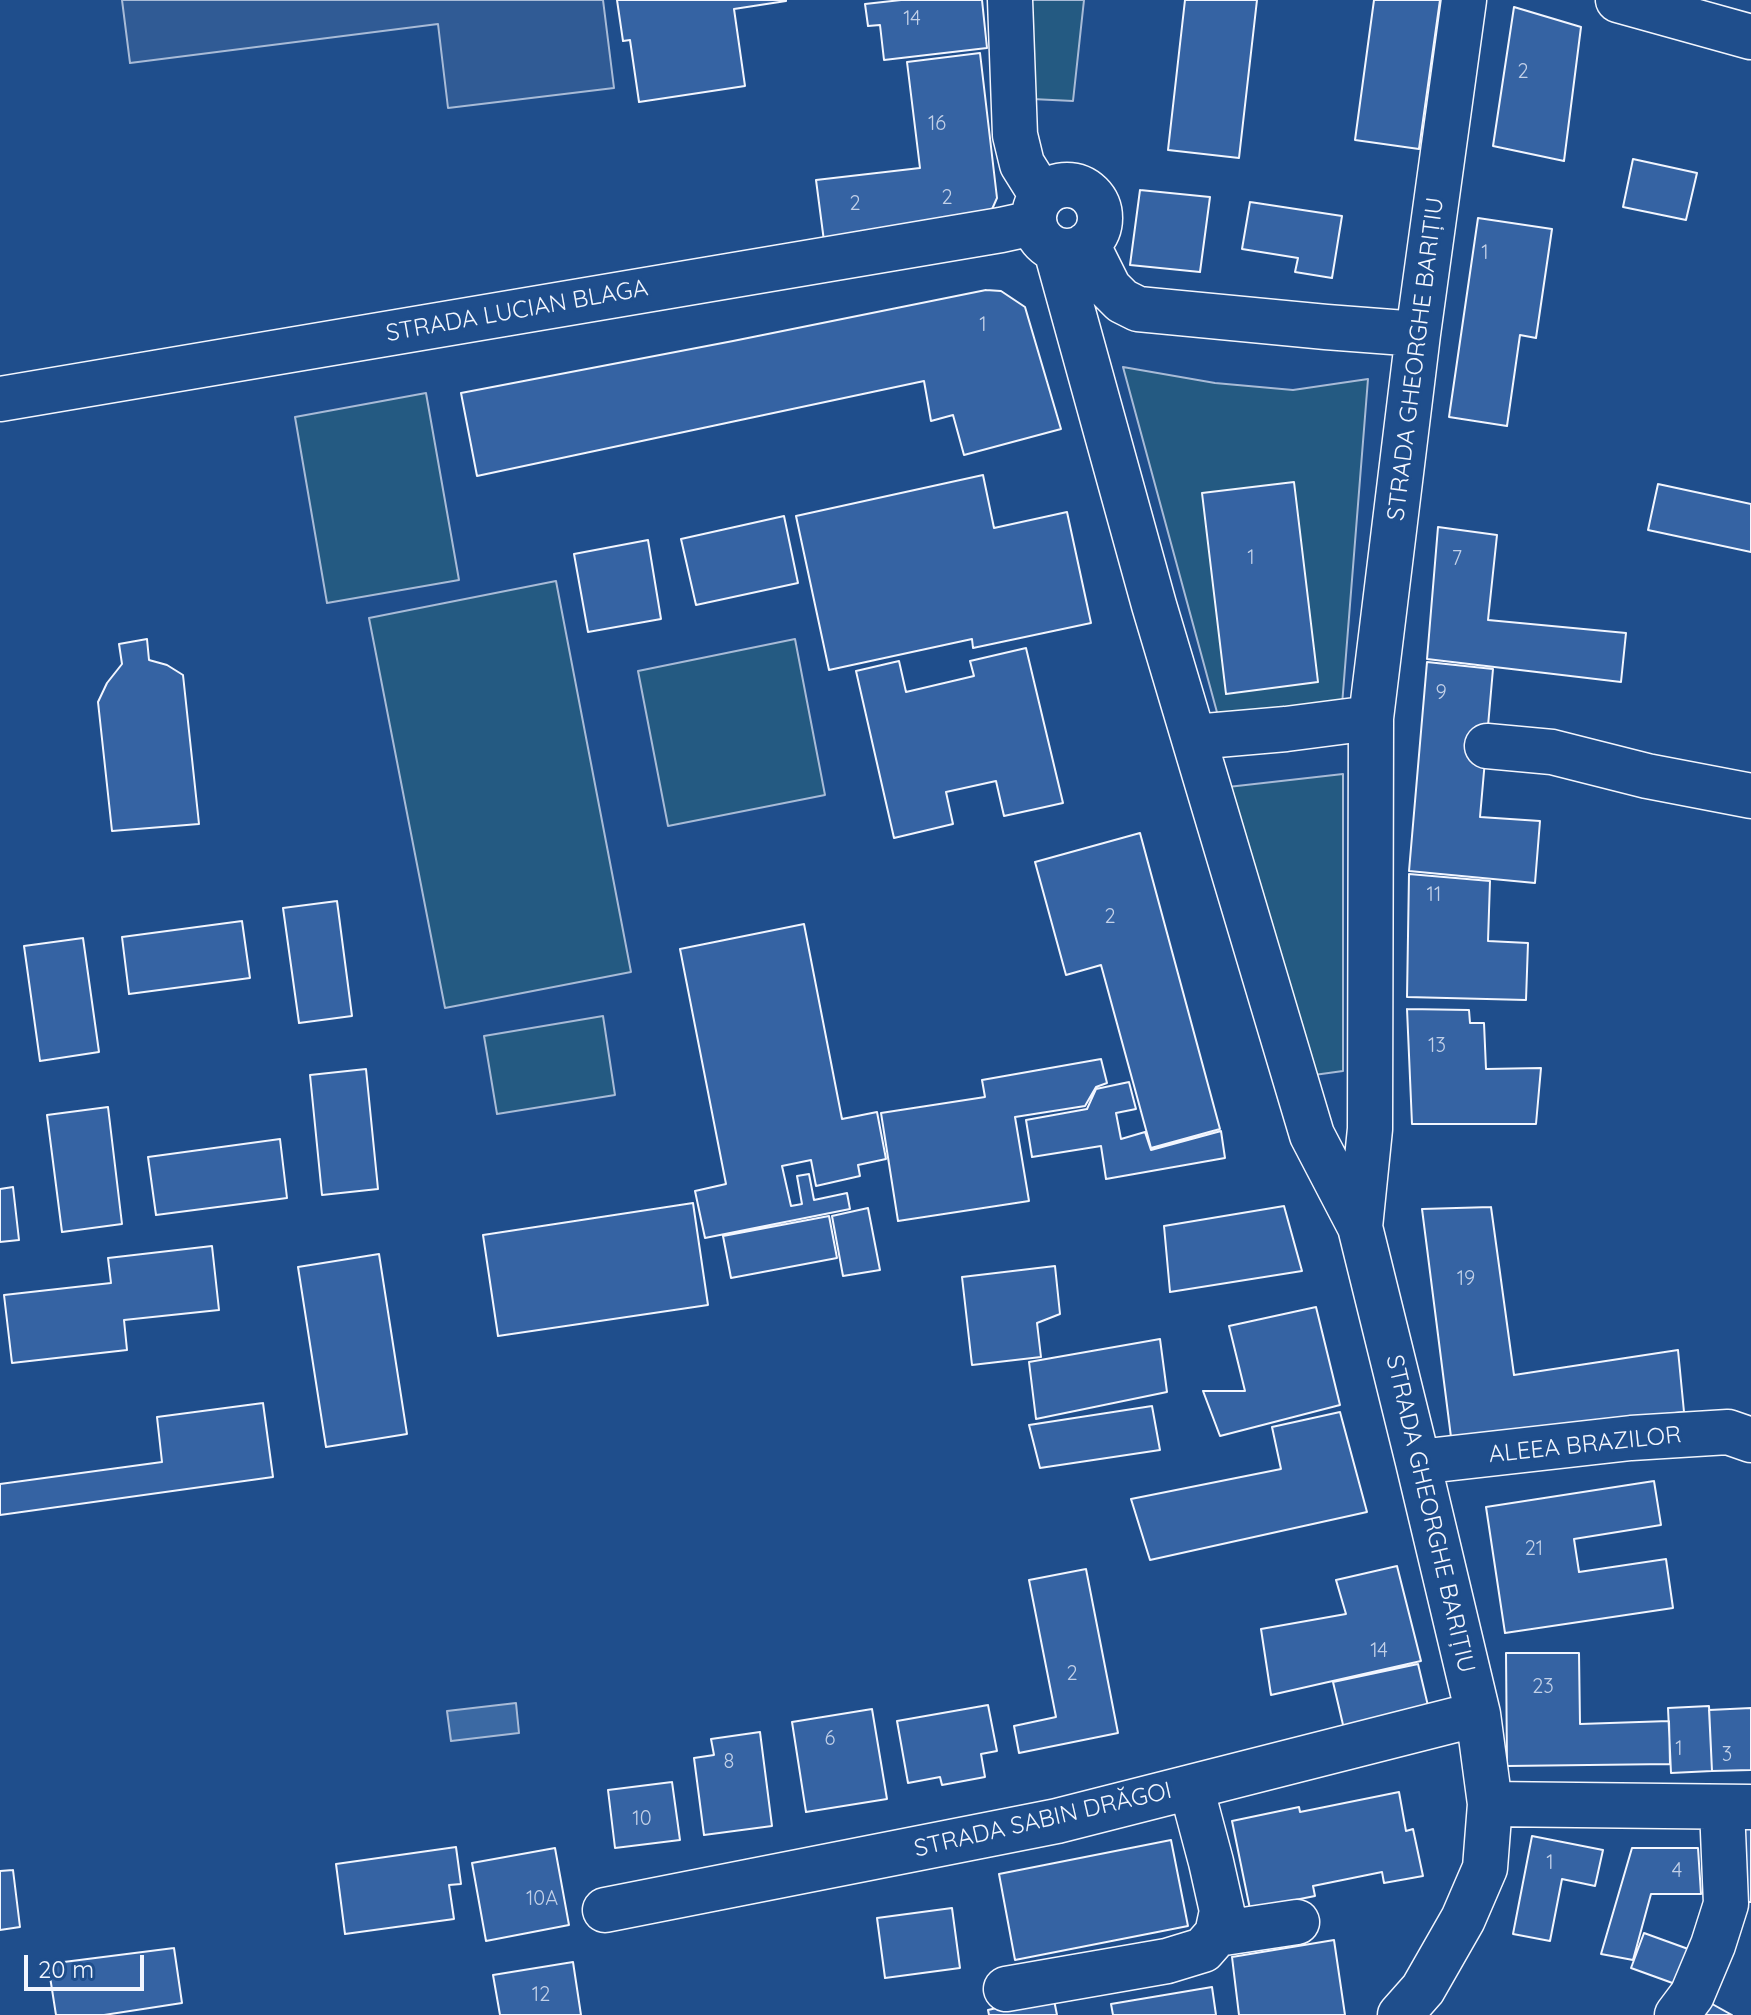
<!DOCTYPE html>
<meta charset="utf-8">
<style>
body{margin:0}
#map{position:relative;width:1751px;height:2015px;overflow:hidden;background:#1f4e8c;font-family:Quicksand,sans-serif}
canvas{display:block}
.scale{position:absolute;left:24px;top:1955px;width:120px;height:36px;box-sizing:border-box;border:4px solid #f2f6ff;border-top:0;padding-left:10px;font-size:24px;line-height:28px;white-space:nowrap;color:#f2f6ff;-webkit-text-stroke:6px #1f4e8c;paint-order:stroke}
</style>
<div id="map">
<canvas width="1751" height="2015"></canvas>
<div class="scale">20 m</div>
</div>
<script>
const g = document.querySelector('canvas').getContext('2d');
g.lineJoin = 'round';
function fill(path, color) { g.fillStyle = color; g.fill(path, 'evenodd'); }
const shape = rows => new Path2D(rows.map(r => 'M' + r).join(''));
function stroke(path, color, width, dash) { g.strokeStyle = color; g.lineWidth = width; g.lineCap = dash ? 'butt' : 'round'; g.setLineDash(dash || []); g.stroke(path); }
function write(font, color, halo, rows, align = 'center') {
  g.font = font + ' Quicksand,sans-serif'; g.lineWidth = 6; g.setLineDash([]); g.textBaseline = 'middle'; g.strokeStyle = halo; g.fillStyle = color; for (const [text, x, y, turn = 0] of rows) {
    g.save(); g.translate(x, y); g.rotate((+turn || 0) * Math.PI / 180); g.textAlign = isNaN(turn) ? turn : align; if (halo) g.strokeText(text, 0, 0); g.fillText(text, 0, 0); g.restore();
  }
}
const green = shape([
 [1029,0,1084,0,1073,101,1032,99,1029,0],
 [1123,367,1215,383,1293,390,1368,379,1340,730,1224,738,1123,367],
 [426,393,459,580,327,603,295,417,426,393],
 [556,581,631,972,445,1008,369,618,556,581],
 [795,639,825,795,668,826,638,671,795,639],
 [1343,774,1343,1071,1314,1075,1228,787,1343,774],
 [603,1016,615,1095,497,1114,484,1036,603,1016]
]);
fill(green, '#245a82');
stroke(green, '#a8bbd7', 2);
const parking = shape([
 [122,0,603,0,614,88,448,108,438,24,130,63,122,0]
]);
fill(parking, '#305b95');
stroke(parking, '#a8bbd7', 2);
const water = shape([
 [516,1703,519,1733,451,1741,447,1711,516,1703]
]);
fill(water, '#3b69a3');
stroke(water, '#a8bbd7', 2);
const building = shape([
 [617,0,786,0,786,1,734,9,745,86,639,102,630,40,623,41,617,0],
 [901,0,982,0,987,48,884,60,880,25,868,26,865,4,901,0],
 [1185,0,1257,0,1239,158,1168,150,1185,0],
 [1374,0,1440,0,1419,149,1355,140,1374,0],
 [1514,7,1581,27,1564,161,1493,146,1514,7],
 [980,53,997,198,989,216,824,241,816,180,920,168,907,62,980,53],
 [1633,159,1697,173,1686,220,1623,207,1633,159],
 [1140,190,1210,197,1200,272,1130,265,1140,190],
 [1250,202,1342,216,1332,278,1295,272,1298,258,1242,249,1250,202],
 [1478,218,1552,229,1536,338,1520,335,1507,426,1449,417,1478,218],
 [986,290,1001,291,1025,307,1061,429,964,455,953,415,931,421,924,381,477,476,461,393,733,341,986,290],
 [983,475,994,528,1067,512,1091,623,973,648,972,639,829,670,796,516,983,475],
 [1294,482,1318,682,1226,694,1202,493,1294,482],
 [1658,484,1751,504,1751,552,1648,530,1658,484],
 [784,516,798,583,696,605,681,539,784,516],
 [1438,527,1497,535,1488,620,1626,633,1621,682,1427,659,1438,527],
 [648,540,661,619,588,632,574,554,648,540],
 [147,639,149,660,167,665,183,675,199,824,112,831,98,702,107,683,122,664,119,644,147,639],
 [1026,648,1063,803,1004,816,996,781,946,792,953,824,894,838,856,671,899,661,906,692,974,676,970,661,1026,648],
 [1427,662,1493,669,1480,817,1540,821,1535,883,1409,871,1427,662],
 [1140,833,1220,1129,1151,1148,1101,965,1066,975,1035,862,1140,833],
 [1409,874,1490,881,1488,941,1528,943,1526,1000,1407,997,1409,874],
 [337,901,352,1016,299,1023,283,908,337,901],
 [242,921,250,978,129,994,122,937,242,921],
 [804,924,842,1119,877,1112,886,1159,858,1165,860,1176,816,1186,811,1160,782,1166,791,1206,802,1204,797,1176,809,1174,814,1200,847,1193,850,1209,705,1238,695,1191,726,1184,680,949,804,924],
 [83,938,99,1052,40,1061,24,946,83,938],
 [1407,1009,1469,1010,1470,1023,1484,1023,1486,1069,1541,1068,1536,1124,1412,1124,1407,1009],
 [1101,1059,1107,1083,1096,1087,1085,1106,1015,1117,1029,1201,898,1221,881,1113,985,1097,982,1080,1101,1059],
 [366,1069,378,1189,322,1195,310,1075,366,1069],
 [1129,1082,1136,1109,1116,1113,1121,1139,1145,1132,1151,1150,1221,1131,1225,1158,1106,1179,1101,1146,1032,1157,1026,1120,1087,1109,1096,1089,1129,1082],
 [108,1107,122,1224,62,1232,47,1115,108,1107],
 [280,1139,287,1198,156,1215,148,1157,280,1139],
 [13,1187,19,1240,0,1242,0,1189,13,1187],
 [693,1203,708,1305,498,1336,483,1235,693,1203],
 [1284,1206,1302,1271,1170,1292,1164,1226,1284,1206],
 [1491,1207,1514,1375,1678,1350,1684,1412,1451,1437,1422,1209,1491,1207],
 [868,1208,880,1270,843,1276,832,1216,868,1208],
 [829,1216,837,1258,731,1278,723,1236,829,1216],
 [212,1246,219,1310,124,1320,127,1350,12,1363,4,1295,111,1283,108,1258,212,1246],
 [379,1254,407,1434,326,1447,298,1267,379,1254],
 [1055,1266,1060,1314,1037,1323,1041,1357,972,1365,962,1277,1055,1266],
 [1316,1307,1340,1405,1220,1436,1203,1391,1245,1391,1229,1326,1316,1307],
 [1160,1339,1167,1392,1036,1419,1029,1362,1160,1339],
 [263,1403,273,1477,0,1515,0,1484,162,1462,157,1417,263,1403],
 [1152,1406,1160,1450,1040,1468,1029,1425,1152,1406],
 [1340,1412,1367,1512,1150,1560,1131,1499,1281,1469,1272,1427,1340,1412],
 [1654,1481,1661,1525,1574,1539,1579,1572,1666,1559,1673,1608,1505,1633,1486,1507,1654,1481],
 [1397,1566,1421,1661,1271,1695,1261,1629,1346,1614,1336,1580,1397,1566],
 [1086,1569,1118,1733,1019,1753,1014,1726,1056,1717,1029,1580,1086,1569],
 [1506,1653,1579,1653,1580,1724,1669,1721,1670,1764,1507,1766,1506,1653],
 [1418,1664,1429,1710,1344,1729,1333,1682,1418,1664],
 [988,1705,997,1751,981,1754,985,1777,942,1785,940,1777,908,1783,897,1721,988,1705],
 [1709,1706,1712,1771,1671,1773,1668,1708,1709,1706],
 [1751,1708,1751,1770,1712,1771,1709,1710,1751,1708],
 [872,1709,887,1799,806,1812,792,1722,872,1709],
 [760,1732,772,1826,704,1835,694,1758,714,1755,711,1739,760,1732],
 [672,1782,680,1840,615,1848,608,1790,672,1782],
 [1399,1792,1406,1831,1413,1829,1423,1876,1384,1883,1382,1872,1313,1886,1315,1896,1250,1909,1232,1821,1299,1807,1300,1812,1399,1792],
 [1751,1823,1751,1902,1737,1902,1734,1824,1751,1823],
 [1532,1836,1603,1850,1595,1886,1562,1879,1550,1941,1513,1934,1532,1836],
 [1171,1840,1188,1926,1015,1960,999,1874,1171,1840],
 [456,1847,461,1884,449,1885,454,1919,345,1934,336,1864,456,1847],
 [555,1848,569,1925,486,1941,472,1863,555,1848],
 [1632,1848,1698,1848,1701,1894,1651,1894,1633,1960,1601,1954,1632,1848],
 [13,1870,20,1927,0,1930,0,1871,13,1870],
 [952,1908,960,1968,885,1978,877,1918,952,1908],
 [1644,1933,1702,1954,1689,1989,1631,1968,1644,1933],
 [1334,1940,1345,2015,1239,2015,1232,1957,1334,1940],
 [174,1948,182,2003,104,2015,56,2015,48,1964,174,1948],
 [573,1962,581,2015,500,2015,493,1975,573,1962],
 [1212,1987,1216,2015,1113,2015,1111,2004,1212,1987],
 [1053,1995,1057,2015,989,2015,988,2010,1053,1995],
 [1705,2000,1732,2015,1696,2015,1705,2000]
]);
fill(building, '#3563a3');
stroke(building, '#f2f6ff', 2);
const minor = shape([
 [1010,0,1015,135,1022,164,1042,196],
 [1618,0,1751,37],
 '1034 218a33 33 0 1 1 66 0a33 33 0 1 1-66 0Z',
 [1087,244,1109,288,1122,301,1138,309,1326,327,1418,334],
 [1056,250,1154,605,1312,1135,1360,1227],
 [0,399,1001,230,1033,223],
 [1194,737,1286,729,1371,718],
 [1487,746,1552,752,1647,776,1751,796],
 [1418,1462,1631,1438,1728,1432,1751,1440],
 [1490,1804,1751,1807],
 [605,1910,1057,1821,1478,1714],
 [1217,1934,1297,1922],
 [1006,1989,1167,1961,1203,1950,1217,1934,1222,1911,1211,1862,1191,1787],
 [1400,2015,1423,1989,1463,1919,1485,1868,1490,1804,1478,1714,1418,1462,1360,1227,1370,1129,1371,718,1418,334,1464,0],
 [1677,2015,1692,1995,1713,1945,1726,1904,1722,1808]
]);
stroke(minor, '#f2f6ff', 47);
stroke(minor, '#1f4e8c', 44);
write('20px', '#c3d1e8', null, [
 ["14",912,19],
 ["2",1523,72],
 ["16",937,124],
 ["2",947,198],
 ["2",855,204],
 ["1",1485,253],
 ["1",983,325],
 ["1",1251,558],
 ["7",1457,559],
 ["9",1441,693],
 ["11",1434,895],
 ["2",1110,917],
 ["13",1437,1046],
 ["19",1466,1279],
 ["21",1534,1549],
 ["14",1379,1651],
 ["2",1072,1674],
 ["23",1543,1687],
 ["6",830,1739],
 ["1",1679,1749],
 ["3",1727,1755],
 ["8",729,1762],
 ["10",642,1819],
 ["1",1550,1863],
 ["4",1677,1871],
 ["10A",542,1899],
 ["12",541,1995]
]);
write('24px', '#f2f6ff', '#1f4e8c', [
 ["STRADA LUCIAN BLAGA",517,311,-10],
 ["STRADA GHEORGHE BARIȚIU",1416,359,-83],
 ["ALEEA BRAZILOR",1585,1445,-6],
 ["STRADA GHEORGHE BARIȚIU",1430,1514,77],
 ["STRADA SABIN DRĂGOI",1043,1820,-13]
]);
</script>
